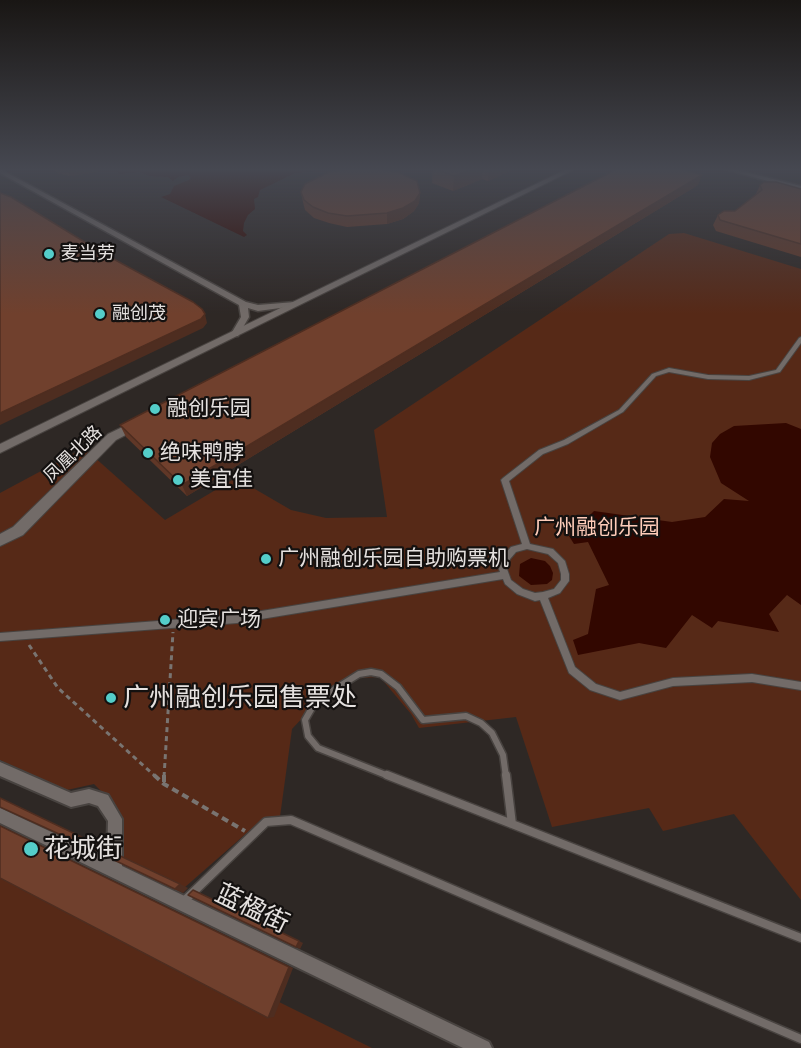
<!DOCTYPE html>
<meta charset="utf-8">
<style>
body{margin:0}
canvas{display:block;background:#2e2825}
</style>
<canvas width="801" height="1048"></canvas>
<script>
const g = document.querySelector('canvas').getContext('2d');
g.lineJoin = 'round';
function fill(path, color) { g.fillStyle = color; g.fill(path, 'evenodd'); }
const shape = rows => new Path2D(rows.map(r => 'M' + r).join(''));
function stroke(path, color, width, dash) { g.strokeStyle = color; g.lineWidth = width; g.lineCap = dash ? 'butt' : 'round'; g.setLineDash(dash || []); g.stroke(path); }
function write(font, color, halo, rows, align = 'center') {
  g.font = font + ' Raleway,"Noto Sans SC",sans-serif'; g.lineWidth = 4.5; g.setLineDash([]); g.textBaseline = 'middle'; g.strokeStyle = halo; g.fillStyle = color; for (const [text, x, y, turn = 0] of rows) {
    g.save(); g.translate(x, y); g.rotate((+turn || 0) * Math.PI / 180); g.textAlign = isNaN(turn) ? turn : align; if (halo) g.strokeText(text, 0, 0); g.fillText(text, 0, 0); g.restore();
  }
}
fill(shape([
 [684,233,801,269,801,900,734,814,663,831,649,808,552,827,516,717,419,728,411,714,380,677,359,678,308,712,292,729,279,824,249,831,176,895,124,868,117,807,94,784,67,790,0,760,0,493,84,448,165,520,239,476,248,485,291,510,326,518,387,517,374,430,669,234],
 [0,864,372,1048,0,1048]
]), '#562917');
fill(shape([
 [121,168,346,168,295,173,260,190,258,197,254,199,255,209,248,215,244,223,243,231,247,235,244,237,161,197,170,194,174,186,189,180,191,178,188,175,178,177,173,181,168,177,150,176,139,172,120,174,117,172],
 [786,423,801,429,801,605,787,595,769,614,779,632,718,621,712,628,692,615,666,648,639,643,578,655,573,640,588,634,596,589,609,585,588,542,574,544,569,536,594,511,672,522,705,517,724,499,749,501,721,483,710,457,712,443,720,434,734,426],
 [531,558,545,561,550,566,553,573,552,580,547,584,531,585,519,576,520,564]
]), '#320700');
const serviceFar1 = shape([
 [391,777,318,748,308,736,305,720,316,701,359,674,371,672,381,674,398,687,423,720,466,716,481,723,492,733,503,755,506,777]
]);
const service = shape([
 [387,775,512,824],
 [506,775,512,824],
 [512,824,801,938],
 [184,901,266,822,291,820,801,1039]
]);
const pedestrian = shape([
 [801,337,801,343,780,372,749,380,708,379,669,372,656,376,623,412,568,444,543,454,509,481,530,544,553,549,565,561,569,574,569,581,560,593,548,598,575,667,596,684,620,692,673,678,752,674,801,682,801,690,752,682,673,686,620,700,590,690,569,673,540,600,535,601,517,594,505,584,503,579,237,623,0,641,0,633,237,615,500,572,499,569,503,556,511,547,522,544,501,480,503,478,539,450,564,440,619,410,652,374,669,368,708,375,749,376,776,370,799,338,801,337],
 [527,549,548,554,558,563,561,574,561,580,554,589,543,592,535,593,523,589,511,580,507,569,510,559,516,552,527,549]
]);
const minor = shape([
 [0,762,71,793,89,789,108,795,122,819,122,866,489,1042,492,1048,463,1048,0,823,0,808,107,858,108,821,98,806,89,803,71,807,0,776,0,762]
]);
const tertiary = shape([
 [720,168,729,168,801,186,801,190,720,168],
 [0,169,246,302,258,305,295,302,299,304,295,306,258,311,248,308,249,317,238,336,232,336,231,334,241,317,239,305,0,173,0,169]
]);
const secondary = shape([
 [569,168,577,168,0,453,0,444,569,168],
 [139,419,145,423,143,426,116,440,23,535,0,546,0,534,13,527,108,434,139,419]
]);
stroke(serviceFar1, '#484340', 9);
stroke(service, '#484340', 11);
stroke(pedestrian, '#484340', 2);
stroke(minor, '#484340', 4);
stroke(tertiary, '#484340', 3);
stroke(secondary, '#484340', 2);
stroke(shape([
 [29,645,58,688,156,777],
 [164,777,173,632]
]), '#797471', 3, [5, 4]);
stroke(shape([
 [154,775,164,784,245,831],
 [164,782,164,775]
]), '#797471', 4, [7, 4.5]);
stroke(serviceFar1, '#726b68', 6);
stroke(service, '#726b68', 8);
fill(pedestrian, '#726b68');
fill(minor, '#726b68');
fill(tertiary, '#726b68');
fill(secondary, '#726b68');
fill(shape([
 [52,168,105,168,97,172,70,176,57,173],
 [433,168,517,168,488,181,482,179,453,191,432,183],
 [698,185,187,496,126,437,120,425],
 [760,185,801,189,801,257,716,231,713,225,718,215,735,211,756,194],
 [301,192,420,193,419,203,414,211,403,219,387,224,347,227,329,223,314,218,305,210,303,202]
]), '#603727');
fill(shape([
 [67,168,105,168,97,172,70,176],
 [475,168,483,168,482,179,453,191,454,176],
 [489,168,517,168,488,181],
 [702,175,698,185,187,496,182,485],
 [420,193,419,203,414,211,403,219,387,224,387,213],
 [205,314,207,323,203,328,0,425,0,413],
 [0,826,293,968,274,1017,268,1018],
 [94,843,105,848,105,855,94,850],
 [180,884,188,888,183,893,175,889],
 [299,941,303,943,300,949,296,947]
]), '#4e2d20');
const building = shape([
 [360,168,367,168,398,172,417,181,420,193,415,201,403,208,387,213,347,216,328,213,313,207,304,200,301,192,305,184,329,172,360,168],
 [433,168,475,168,454,176,433,168],
 [619,168,677,168,702,175,182,485,120,425,619,168],
 [764,182,776,182,801,189,801,244,720,220,718,215,724,211,735,211,762,190,760,185,764,182],
 [0,193,11,197,106,255,193,302,202,309,205,314,201,319,0,413,0,193],
 [0,798,94,843,94,850,0,807,0,798],
 [0,826,289,967,268,1018,0,878,0,826],
 [114,853,180,884,175,889,114,860,114,853],
 [193,890,299,941,296,947,188,895,193,890]
]);
fill(building, '#70402d');
stroke(building, '#4e2d20', 1.5);
const sky = g.createLinearGradient(0, 0, 0, 314);
sky.addColorStop(0, '#191614');
sky.addColorStop(0.54, '#464851');
sky.addColorStop(1, '#46485100');
g.fillStyle = sky;
g.fillRect(0, 0, 801, 314);
for (const [x, y, r, color] of [
 [49,254,6,"#54cdc9"],
 [100,314,6,"#54cdc9"],
 [155,409,6,"#54cdc9"],
 [148,453,6,"#54cdc9"],
 [178,480,6,"#54cdc9"],
 [266,559,6,"#54cdc9"],
 [165,620,6,"#54cdc9"],
 [111,698,6,"#54cdc9"],
 [31,849,8,"#54cdc9"]
]) { const dot = new Path2D(); dot.arc(x, y, r, 0, 2 * Math.PI); g.fillStyle = color; g.fill(dot); stroke(dot, '#141110', 2); }
write('18px', '#e5e1df', '#141110', [
 ["麦当劳",61,254],
 ["融创茂",112,314]
], 'left');
write('18px', '#e5e1df', '#141110', [
 ["凤凰北路",73,454,-44]
]);
write('21px', '#e5e1df', '#141110', [
 ["融创乐园",167,409],
 ["绝味鸭脖",160,453],
 ["美宜佳",190,480],
 ["广州融创乐园自助购票机",278,559],
 ["迎宾广场",177,620]
], 'left');
write('21px', '#feccb9', '#141110', [
 ["广州融创乐园",597,528]
]);
write('26px', '#e5e1df', '#141110', [
 ["广州融创乐园售票处",123,698],
 ["花城街",44,849]
], 'left');
write('26px', '#e5e1df', '#141110', [
 ["蓝楹街",252,909,26]
]);
</script>
